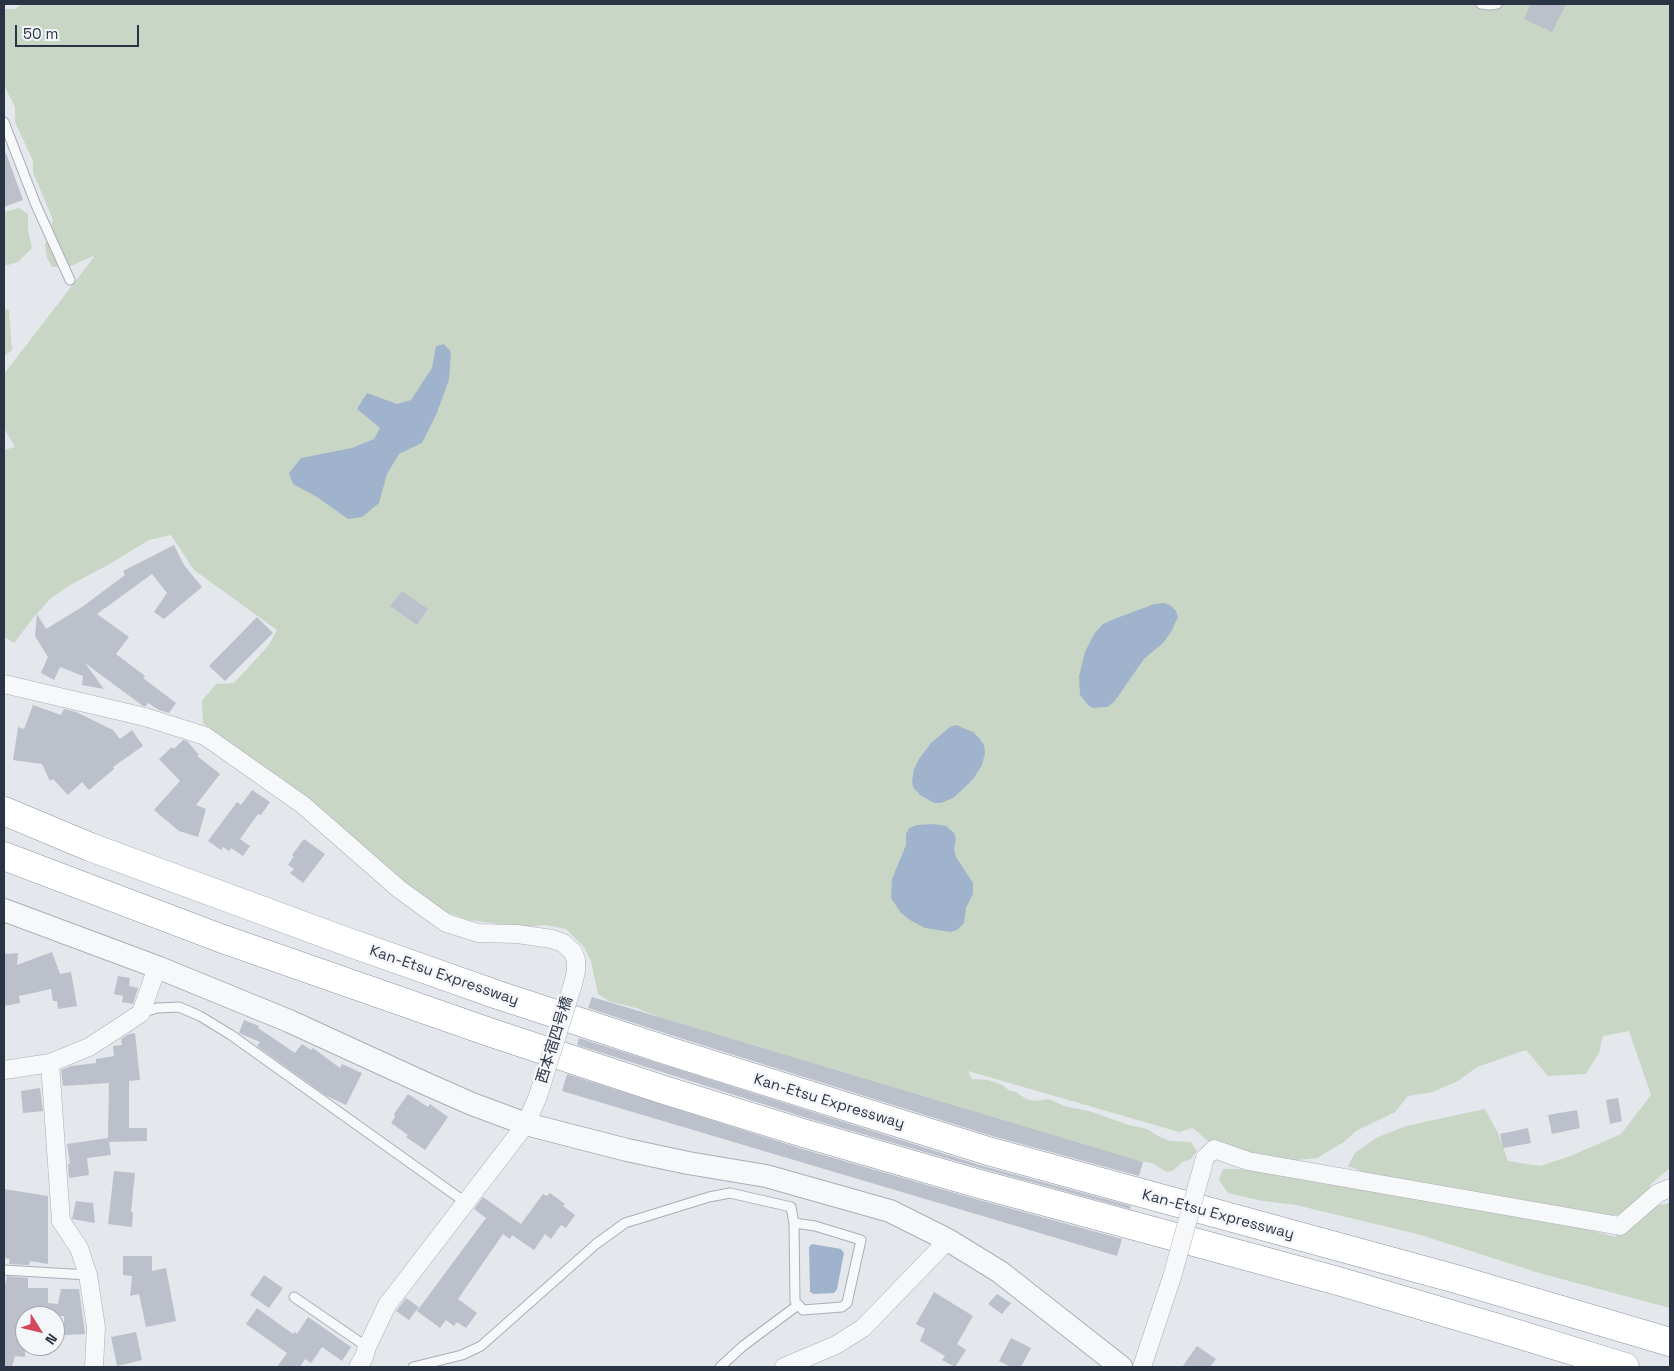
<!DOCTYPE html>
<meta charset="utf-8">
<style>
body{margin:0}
#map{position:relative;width:1674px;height:1371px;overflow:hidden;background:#e4e7ec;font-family:"Space Grotesk",sans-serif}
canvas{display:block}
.frame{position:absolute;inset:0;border:5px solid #2b3445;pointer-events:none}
.north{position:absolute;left:15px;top:1306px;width:50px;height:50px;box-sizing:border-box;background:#f4f6f9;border:1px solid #a4a8b1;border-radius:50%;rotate:126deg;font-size:14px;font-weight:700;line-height:20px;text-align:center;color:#2b3445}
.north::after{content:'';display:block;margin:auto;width:18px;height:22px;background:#d1495b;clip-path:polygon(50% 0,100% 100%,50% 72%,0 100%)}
.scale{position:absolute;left:15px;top:25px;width:124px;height:22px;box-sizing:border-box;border:2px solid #2b3445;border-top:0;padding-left:6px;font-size:15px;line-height:18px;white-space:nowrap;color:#2b3445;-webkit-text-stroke:4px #f4f6f9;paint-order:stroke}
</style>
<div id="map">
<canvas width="1674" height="1371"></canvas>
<div class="frame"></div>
<div class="north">N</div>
<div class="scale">50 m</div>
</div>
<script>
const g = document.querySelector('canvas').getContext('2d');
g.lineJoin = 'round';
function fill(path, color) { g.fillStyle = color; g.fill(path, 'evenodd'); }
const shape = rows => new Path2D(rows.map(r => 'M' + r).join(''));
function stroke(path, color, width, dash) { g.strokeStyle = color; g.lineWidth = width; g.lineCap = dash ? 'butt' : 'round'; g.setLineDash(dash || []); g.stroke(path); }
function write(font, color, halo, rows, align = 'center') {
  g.font = font + ' "Space Grotesk","Noto Sans JP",sans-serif'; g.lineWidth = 5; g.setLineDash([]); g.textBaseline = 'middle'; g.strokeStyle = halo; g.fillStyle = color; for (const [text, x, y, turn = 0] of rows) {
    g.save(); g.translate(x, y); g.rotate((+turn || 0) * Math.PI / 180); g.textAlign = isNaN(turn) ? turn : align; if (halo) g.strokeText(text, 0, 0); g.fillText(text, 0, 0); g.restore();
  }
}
fill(shape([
 [23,4,1670,4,1670,1168,1651,1184,1644,1200,1618,1215,1591,1217,1381,1179,1348,1166,1355,1153,1376,1138,1406,1126,1485,1109,1498,1133,1508,1161,1540,1166,1568,1157,1621,1134,1651,1095,1629,1031,1603,1036,1599,1053,1586,1074,1548,1076,1526,1050,1477,1067,1458,1081,1433,1092,1408,1096,1395,1112,1356,1131,1344,1142,1317,1158,1288,1161,1271,1158,1210,1143,1193,1128,1179,1132,968,1071,972,1079,988,1080,1002,1085,1010,1091,1016,1092,1026,1099,1035,1101,1049,1099,1064,1106,1089,1111,1129,1125,1147,1129,1158,1136,1170,1141,1191,1142,1197,1151,1191,1159,1182,1162,1174,1170,1167,1172,1152,1163,1127,1159,677,1024,636,1008,611,1002,598,994,591,961,584,947,566,929,545,925,513,928,493,923,469,920,440,910,293,792,282,778,252,760,240,749,220,737,203,723,202,701,216,684,234,683,269,645,277,630,194,570,171,535,149,540,108,565,70,585,51,598,33,618,14,643,4,637,4,450,15,447,4,428,4,374,94,257,93,256,69,267,52,267,47,258,45,245,53,220,33,172,33,161,15,122,15,107,4,85,4,9,15,9],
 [19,208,28,214,28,230,32,248,18,262,4,266,4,212],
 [4,307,9,311,12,350,4,356],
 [1223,1169,1243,1169,1305,1176,1579,1227,1615,1237,1648,1207,1670,1203,1670,1308,1539,1273,1421,1235,1296,1205,1263,1201,1228,1193,1219,1180]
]), '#c9d6c5');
fill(shape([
 [444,344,451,352,449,380,436,415,422,443,399,454,387,474,379,503,362,517,348,519,317,497,293,484,289,473,301,458,352,448,374,439,380,428,357,409,367,393,397,404,411,400,432,368,436,346],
 [1163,603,1170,605,1176,611,1178,617,1171,632,1163,643,1144,659,1114,702,1107,707,1093,708,1089,706,1080,695,1079,676,1085,652,1094,634,1103,624,1114,619,1154,604],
 [956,725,973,732,980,739,984,745,985,753,982,765,974,778,961,791,953,798,941,803,934,803,920,795,913,787,912,781,914,769,919,759,931,743,950,727],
 [934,824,946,826,954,833,956,839,954,849,956,857,973,883,973,894,966,908,964,923,957,930,950,932,925,928,910,920,901,913,891,898,892,879,906,845,906,834,909,828,917,825],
 [812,1244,841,1249,844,1253,837,1289,834,1293,814,1294,810,1292,809,1247]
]), '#9fb4cc');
fill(shape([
 [1531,4,1566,4,1552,32,1524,19],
 [4,153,6,153,23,200,4,207],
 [174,545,184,565,202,587,164,619,154,612,167,593,152,574,97,614,129,637,116,654,145,676,143,678,176,703,169,713,159,710,148,703,146,706,143,706,85,663,104,689,82,685,83,676,60,667,54,680,41,673,48,657,35,636,37,614,46,629,82,607,125,575,123,571],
 [402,591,428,609,417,625,390,606],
 [257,617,273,633,225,681,209,666],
 [33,705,61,715,64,709,76,712,113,730,120,739,132,730,143,746,113,767,114,769,89,790,82,782,68,795,53,779,50,781,42,764,13,760,18,727,24,729],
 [183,740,187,741,199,755,197,756,220,774,196,805,206,809,198,837,179,831,154,810,180,781,159,759,172,747,174,749],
 [252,790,270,802,261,815,258,814,240,839,250,846,243,856,231,848,229,851,223,847,221,850,208,841,237,802,241,805],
 [304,839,325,854,303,883,290,873,294,869,288,865,294,856,292,855],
 [52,952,60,974,71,972,77,1006,58,1009,57,1001,53,1001,51,989,19,996,20,1003,4,1006,4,954,18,953,17,965],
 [118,976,130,978,129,986,138,988,133,1004,122,1002,123,996,114,994],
 [592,997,1143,1162,1139,1176,992,1136,680,1038,588,1008],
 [244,1020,259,1026,258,1028,295,1053,302,1044,311,1050,313,1048,340,1068,342,1064,362,1073,346,1105,325,1095,257,1046,260,1042,239,1033],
 [135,1033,140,1080,129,1081,129,1128,147,1128,147,1141,109,1142,111,1155,87,1158,89,1175,69,1178,68,1164,70,1164,67,1144,108,1138,109,1083,63,1086,61,1070,71,1066,96,1063,96,1059,114,1056,113,1046,122,1045,121,1039,129,1034],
 [579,1038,983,1166,1131,1206,1130,1209,980,1168,807,1118,577,1045],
 [567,1074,799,1148,972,1198,1122,1239,1117,1256,562,1091],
 [40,1088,43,1111,23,1113,21,1091],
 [408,1094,428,1107,430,1104,448,1117,425,1150,406,1137,408,1135,391,1123,395,1117,394,1114],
 [1618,1098,1622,1121,1610,1124,1606,1100],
 [1577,1110,1580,1128,1552,1134,1548,1115],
 [1528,1128,1531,1143,1503,1148,1500,1134],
 [114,1171,135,1173,131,1212,133,1212,132,1227,108,1224],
 [4,1189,48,1196,48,1264,30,1261,29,1265,9,1264,10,1259,4,1258],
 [550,1193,565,1204,563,1206,575,1215,566,1228,561,1225,551,1239,545,1234,534,1250,512,1235,510,1239,503,1234,458,1299,477,1313,466,1328,457,1322,454,1326,446,1320,440,1328,417,1311,486,1218,474,1209,483,1197,521,1224,543,1194,547,1196],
 [76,1201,93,1203,95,1223,72,1219],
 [123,1256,152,1256,152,1271,166,1268,176,1321,146,1327,139,1294,130,1296,132,1276,123,1275],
 [264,1275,283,1288,269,1308,250,1295],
 [7,1276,28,1278,28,1288,48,1288,48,1303,58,1304,61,1289,79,1289,85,1334,64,1335,64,1316,25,1316,25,1357,15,1356,12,1367,4,1367,4,1284,5,1285],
 [934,1292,973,1316,957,1344,966,1350,955,1367,942,1360,945,1356,920,1341,925,1329,916,1324],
 [997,1294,1011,1303,1002,1314,988,1304],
 [406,1298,419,1307,409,1320,396,1311],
 [257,1308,293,1334,295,1332,297,1334,308,1317,351,1347,342,1361,322,1347,311,1363,305,1359,300,1367,277,1367,287,1353,246,1324],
 [136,1332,142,1360,117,1366,111,1337],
 [1011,1338,1031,1348,1021,1367,1011,1367,999,1361],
 [1197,1346,1216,1359,1210,1367,1182,1367]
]), '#bbc0ca');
const service = shape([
 [1481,4,1490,5,1497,4],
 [4,122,36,205,70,280],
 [141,1013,157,1008,179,1007,200,1016,231,1035,465,1202],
 [794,1223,815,1226,861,1240,847,1303,842,1307,803,1310,795,1301,794,1223],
 [4,1270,88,1275],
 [294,1297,367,1347],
 [413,1367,462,1355,481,1346,596,1244,625,1223,709,1197,730,1193,791,1207,794,1223],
 [720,1367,743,1346,798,1305]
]);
const minor = shape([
 [4,684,145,717,205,736,303,805,399,889,446,923,478,933,517,934,552,939,563,943,573,952,576,960,576,971,573,984],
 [50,1063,61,1221,79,1248,88,1275,96,1327,94,1367],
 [4,1070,50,1063,89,1047,117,1029,141,1013,157,967],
 [1205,1158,1214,1149,1248,1161,1620,1226,1658,1193,1670,1188],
 [358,1367,364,1357,367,1347,387,1305,526,1124,538,1096],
 [784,1367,836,1345,863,1328,948,1240],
 [1142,1367,1172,1277]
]);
const tertiary = shape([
 [4,910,157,967,289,1021,422,1082,472,1104,526,1124,627,1150,688,1163,766,1176,890,1211,948,1240,1000,1272,1121,1367]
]);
const motorway = shape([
 [4,811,90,847,345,941,498,995,675,1053,988,1151,1456,1279,1670,1342],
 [4,856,220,938,489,1032,661,1089,803,1133,976,1183,1338,1281,1508,1331,1625,1367]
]);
stroke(service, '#a9aeb7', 11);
stroke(minor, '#a9aeb7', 19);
stroke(tertiary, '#a9aeb7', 24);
stroke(motorway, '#8b94a3', 29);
stroke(service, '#f7f8fa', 9);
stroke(minor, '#f7f8fa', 18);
stroke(tertiary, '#f7f8fa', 22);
stroke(motorway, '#fff', 28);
const minorBridge = shape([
 [538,1096,573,984],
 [1172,1277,1205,1158]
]);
stroke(minorBridge, '#a9aeb7', 19, []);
stroke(minorBridge, '#f7f8fa', 18);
write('15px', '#2b3445', '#f4f6f9', [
 ["Kan-Etsu Expressway",444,976,19],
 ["西本宿四号橋",555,1040,-73],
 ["Kan-Etsu Expressway",829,1102,17],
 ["Kan-Etsu Expressway",1218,1215,15]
]);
</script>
